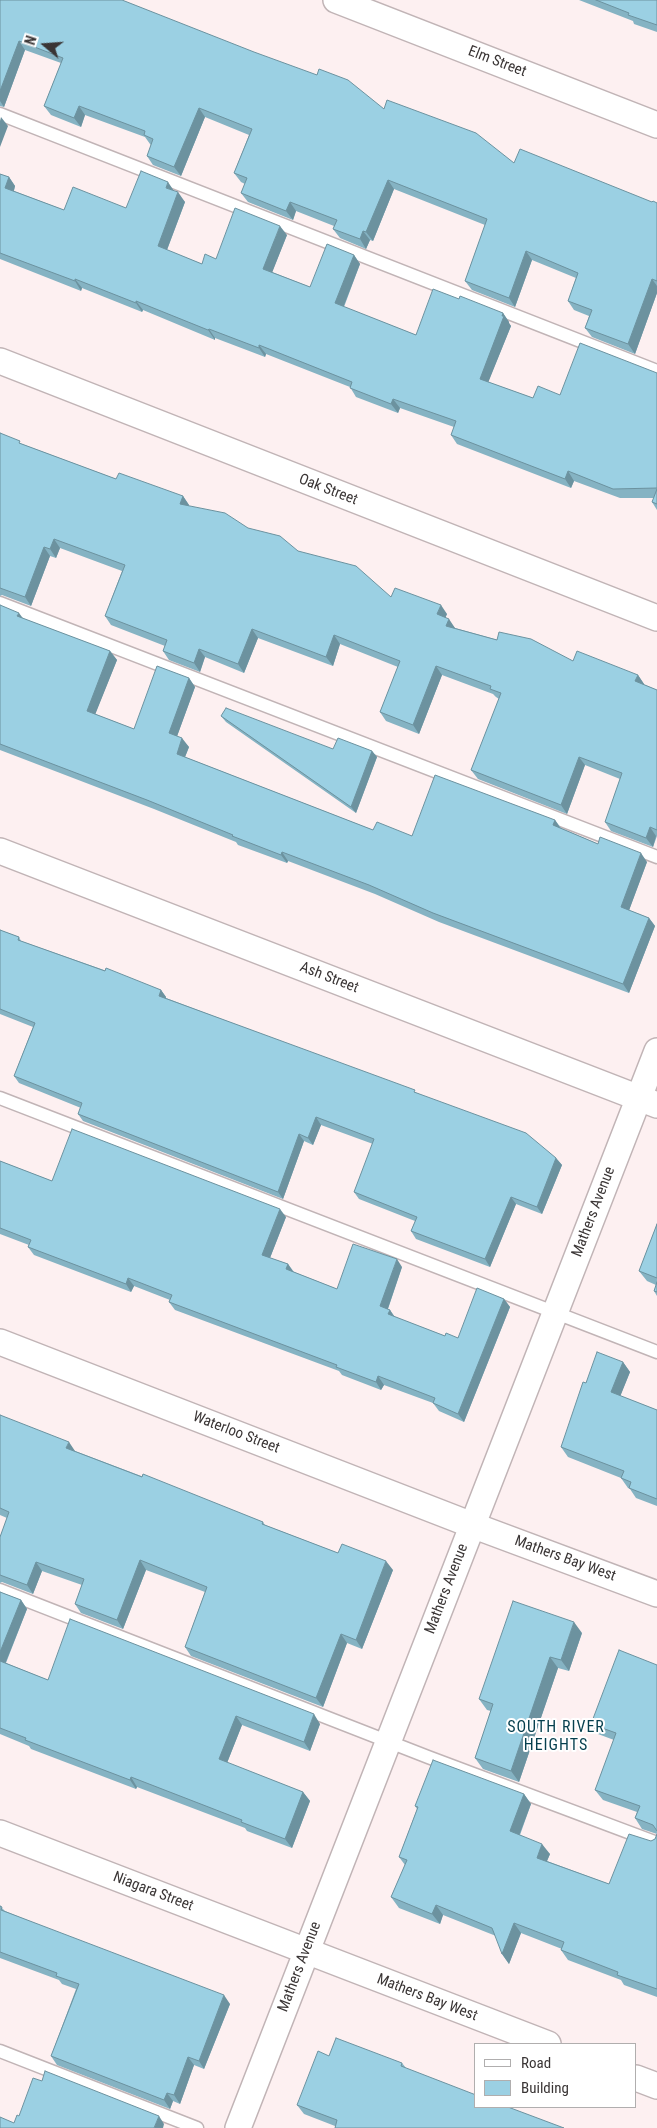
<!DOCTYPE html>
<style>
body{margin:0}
#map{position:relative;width:657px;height:2128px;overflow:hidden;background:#fdf0f1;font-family:"Roboto Condensed",sans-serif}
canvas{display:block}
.legend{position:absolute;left:474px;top:2043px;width:162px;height:65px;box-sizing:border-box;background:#fff;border:1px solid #b0aeae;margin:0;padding:6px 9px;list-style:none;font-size:15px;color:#3a3535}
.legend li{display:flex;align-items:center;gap:10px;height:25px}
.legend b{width:25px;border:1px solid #b0aeae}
.north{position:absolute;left:20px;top:20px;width:50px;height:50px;-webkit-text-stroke:4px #fff;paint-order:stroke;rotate:288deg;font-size:14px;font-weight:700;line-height:20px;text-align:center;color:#3a3535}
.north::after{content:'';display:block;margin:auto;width:18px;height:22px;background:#3a3535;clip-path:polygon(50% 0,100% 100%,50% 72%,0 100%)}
</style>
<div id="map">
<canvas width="657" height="2128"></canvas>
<ul class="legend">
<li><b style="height:6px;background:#fff"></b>Road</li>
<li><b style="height:14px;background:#9bd0e3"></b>Building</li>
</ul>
<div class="north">N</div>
</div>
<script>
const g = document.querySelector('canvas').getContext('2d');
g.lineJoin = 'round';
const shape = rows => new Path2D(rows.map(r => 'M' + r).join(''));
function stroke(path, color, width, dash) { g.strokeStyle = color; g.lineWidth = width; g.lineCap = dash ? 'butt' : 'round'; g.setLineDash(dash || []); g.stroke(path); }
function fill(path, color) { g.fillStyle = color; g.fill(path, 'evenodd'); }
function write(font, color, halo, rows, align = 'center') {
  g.font = font + ' "Roboto Condensed",sans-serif'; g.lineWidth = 4; g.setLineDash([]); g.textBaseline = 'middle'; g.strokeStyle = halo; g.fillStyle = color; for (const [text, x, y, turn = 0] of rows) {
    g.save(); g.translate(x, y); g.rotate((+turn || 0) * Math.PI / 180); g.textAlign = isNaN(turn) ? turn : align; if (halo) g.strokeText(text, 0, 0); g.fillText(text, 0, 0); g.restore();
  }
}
const service = shape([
 [0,114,657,371],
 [0,603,657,857],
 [0,1098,657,1352],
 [0,1590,428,1757,657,1843],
 [0,2051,197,2128]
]);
const minor = shape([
 [336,0,657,125],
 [0,361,657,618],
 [0,851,657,1105],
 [0,1342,472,1525,657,1594],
 [0,1833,548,2044],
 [636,2078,657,2086],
 [238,2128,657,1051]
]);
stroke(service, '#c1b4b6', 15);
stroke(minor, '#c1b4b6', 28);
stroke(service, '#fff', 12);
stroke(minor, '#fff', 25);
fill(shape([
 [0,0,384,109,514,163,652,202,657,203,657,293,635,354,592,337,585,328,589,316,574,310,568,301,576,278,532,260,515,307,472,290,465,281,485,225,394,189,373,241,370,240,366,249,340,238,333,229,334,226,296,211,293,220,248,202,241,193,245,184,241,182,234,173,249,135,205,117,181,176,153,165,147,156,151,145,150,144,145,137,85,115,81,127,51,115,44,106,61,63,25,50,4,107,0,106],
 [579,0,657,0,657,32,634,24,633,21],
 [0,174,9,177,15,186,14,191,64,210,126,208,174,191,185,202,167,250,202,264,287,235,272,272,310,287,354,255,360,264,344,307,416,335,459,299,503,313,509,322,509,323,511,326,488,382,533,398,560,395,657,373,657,510,652,502,654,498,620,498,574,481,571,488,457,444,451,435,454,427,400,408,398,413,356,397,350,387,266,354,265,357,215,338,215,340,143,310,142,312,82,288,81,291,0,259],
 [0,433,22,444,116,479,183,496,189,505,188,506,248,528,298,551,391,597,447,614,445,618,455,628,573,661,638,675,644,684,643,684,657,690,657,836,653,847,611,831,605,822,620,779,585,765,567,814,478,779,471,770,499,699,496,697,493,694,442,675,419,734,386,721,380,712,398,667,340,644,333,666,258,638,244,673,205,657,200,672,169,660,163,651,165,646,111,625,105,616,122,571,60,548,56,558,50,556,31,606,2,595,0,596],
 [0,605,23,619,110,651,117,660,95,714,134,729,189,678,195,687,177,736,189,747,185,757,373,830,412,836,555,820,561,828,598,844,647,862,629,910,649,918,655,926,629,993,439,922,375,894,288,861,287,863,238,845,236,842,154,809,0,750],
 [221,716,333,749,372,751,377,757,356,813,226,722],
 [0,930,19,937,21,941,161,990,166,997,166,998,417,1093,556,1158,562,1165,542,1214,516,1204,490,1267,416,1239,411,1231,415,1221,359,1199,354,1192,373,1144,321,1125,313,1145,304,1141,283,1199,83,1121,78,1114,81,1108,19,1083,14,1076,33,1027,0,1014],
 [0,1161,52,1181,286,1217,270,1258,288,1264,294,1272,337,1289,402,1267,388,1309,390,1310,395,1317,445,1336,458,1338,504,1299,510,1307,464,1422,439,1411,433,1403,384,1385,381,1390,342,1375,339,1371,175,1310,169,1302,170,1300,134,1286,131,1292,34,1255,28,1247,29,1245,0,1234],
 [657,1224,657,1296,654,1291,656,1285,647,1281,639,1271],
 [623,1362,630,1372,620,1396,657,1410,657,1506,636,1498,630,1489,628,1488,621,1478,568,1457,561,1447,586,1383],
 [0,1415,75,1451,263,1522,265,1525,338,1553,393,1570,362,1649,347,1643,323,1707,191,1656,185,1647,205,1592,146,1570,123,1629,81,1613,75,1604,82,1585,42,1571,33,1594,2,1582,0,1583,0,1537,7,1518,0,1515],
 [0,1592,21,1600,27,1609,6,1663,48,1680,320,1724,310,1751,242,1725,227,1763,303,1792,310,1801,292,1848,247,1831,245,1828,137,1787,136,1789,31,1749,29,1746,0,1734],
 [582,1633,569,1671,558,1668,519,1782,483,1769,475,1758,491,1711,487,1710,479,1699],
 [657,1665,657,1997,624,1985,621,1980,568,1960,561,1950,562,1949,521,1933,509,1964,502,1954,496,1936,443,1915,440,1924,399,1908,391,1897,405,1865,399,1857,417,1809,415,1806,524,1794,531,1804,520,1835,550,1854,547,1861,609,1884,651,1841,655,1839,657,1834,642,1829,635,1818,637,1812,603,1800,595,1790,614,1740,598,1734,591,1724],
 [0,1906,5,1911,230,2004,204,2069,194,2065,180,2104,173,2101,170,2109,57,2065,51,2056,76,1989,62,1984,59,1980,0,1958],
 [402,2063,406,2068,335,2126,304,2114,297,2105]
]), '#85b3c3');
fill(shape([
 [19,41,25,50,4,107,0,101,0,91],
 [79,106,85,115,81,127,74,118],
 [199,108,205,117,181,176,174,167],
 [1,117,8,126,0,147,0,121],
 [9,177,15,186,12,197,5,188],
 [388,180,394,189,373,241,366,232],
 [168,182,174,191,166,188],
 [178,192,185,202,165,255,158,246],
 [290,202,296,211,293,220,286,211],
 [280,226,287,235,270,278,263,269],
 [363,231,370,240,366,249,360,239],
 [526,251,532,260,515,307,509,298],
 [354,255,360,264,341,313,335,303],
 [75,279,82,288,81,291,75,281],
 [652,279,657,286,657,293,635,354,628,344],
 [136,301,143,310,142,312,136,303],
 [503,313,509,322,509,323,511,326,486,388,480,379],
 [209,329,215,338,215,340,208,330],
 [259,345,266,354,265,357,259,348],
 [393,399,400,408,398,413,391,404],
 [568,471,574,481,571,488,565,479],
 [183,496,189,505,186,513,180,504],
 [54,539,60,548,56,558,50,549],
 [44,547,50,556,31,606,25,597],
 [441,605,447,614,443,623,437,614],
 [19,613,25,621,17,616],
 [449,619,455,628,452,635,446,626],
 [252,629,258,638,244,673,238,664],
 [334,635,340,644,333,666,326,657],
 [199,649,205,657,200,672,194,663],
 [110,651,117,660,93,720,87,711],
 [436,666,442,675,419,734,413,725],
 [638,675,644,684,641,690,635,681],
 [189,678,195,687,175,742,169,733],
 [182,738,189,747,183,762,177,754],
 [372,751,377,757,356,813,351,807],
 [579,757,585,765,567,814,561,805],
 [555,820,561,829,553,825],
 [650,827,656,836,653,847,646,838],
 [282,852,288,861,287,863,281,855],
 [641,853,647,862,627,916,621,907],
 [649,918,655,926,629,993,623,984],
 [161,990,166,997,164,1003,159,996],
 [316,1117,321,1125,313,1145,308,1138],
 [299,1134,304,1141,283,1199,278,1192],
 [556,1158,562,1165,542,1214,537,1207],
 [511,1197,516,1204,490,1267,485,1259],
 [280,1209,286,1217,268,1263,262,1255],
 [397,1259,402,1267,386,1314,380,1306],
 [288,1264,294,1273,286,1269],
 [128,1278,134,1286,131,1292,126,1284],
 [504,1299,510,1307,464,1422,458,1414],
 [390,1310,395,1318,388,1314],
 [623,1362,630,1372,618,1402,611,1392],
 [378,1376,384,1385,381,1390,376,1382],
 [69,1442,75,1451,73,1457,66,1448],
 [140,1560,146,1570,123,1629,117,1620],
 [386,1561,393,1570,362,1649,356,1640],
 [36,1562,42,1571,33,1594,27,1585],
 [21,1600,27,1609,3,1669,0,1664,0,1652],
 [574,1622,582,1633,569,1671,561,1660],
 [341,1634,347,1643,323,1707,316,1698],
 [550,1657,558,1668,519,1782,511,1771],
 [314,1714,320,1724,310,1751,304,1742],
 [236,1716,242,1725,225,1768,219,1759],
 [131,1777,137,1787,136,1789,130,1780],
 [303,1792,310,1801,292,1848,285,1839],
 [524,1794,531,1804,517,1841,510,1831],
 [542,1844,550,1854,544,1868,537,1858],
 [436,1905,443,1915,440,1924,432,1914],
 [514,1923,521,1933,509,1964,502,1954],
 [224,1995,230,2004,204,2069,199,2061],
 [188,2057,194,2065,180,2104,174,2095],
 [167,2093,173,2101,170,2109,164,2100],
 [159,2116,164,2124,163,2128,154,2128]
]), '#6c929f');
const building = shape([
 [0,0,122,0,254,52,317,75,319,69,348,80,384,109,387,100,476,133,514,163,520,149,652,202,653,201,657,203,657,281,652,279,628,344,585,328,592,310,568,301,578,273,526,251,509,298,465,281,487,219,388,180,366,232,363,231,360,239,333,229,337,220,290,202,286,211,241,193,247,178,234,173,252,129,199,108,174,167,147,156,153,139,144,135,145,131,79,106,74,118,44,106,63,58,19,41,0,91,0,0],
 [596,0,657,0,657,25,628,15,629,13,596,0],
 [141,171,168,182,166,188,178,192,158,246,202,264,205,254,216,259,235,208,280,226,263,269,310,287,327,244,354,255,335,303,416,335,433,289,459,299,460,296,503,313,502,316,504,316,480,379,533,398,538,386,560,395,580,343,657,373,657,488,613,489,568,471,565,479,451,435,456,421,393,399,391,404,350,388,352,382,259,345,259,348,209,329,208,330,136,301,136,303,75,279,75,281,0,253,0,174,9,177,5,188,64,210,73,187,126,208,141,171],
 [0,433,20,441,19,443,116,479,119,473,183,496,180,504,225,513,248,528,280,536,298,551,356,566,391,597,395,588,441,605,437,614,449,619,446,626,497,640,499,632,531,639,573,661,577,651,638,675,635,681,657,690,657,830,650,827,646,838,605,822,622,773,579,757,561,805,471,770,501,693,490,689,491,686,436,666,413,725,380,712,400,661,334,635,326,657,252,629,238,664,199,649,194,663,163,651,167,640,105,616,125,565,54,539,50,549,44,547,25,597,0,588,0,433],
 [657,489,657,504,652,502,657,489],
 [0,605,19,613,17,616,110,651,87,711,134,729,157,666,189,678,169,733,182,738,177,754,373,830,377,822,412,836,435,775,555,820,553,825,598,844,600,837,641,853,621,907,649,918,623,984,433,913,369,885,282,852,281,855,232,836,233,835,147,800,0,744,0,605],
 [226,708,333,749,338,738,372,751,351,807,221,716,226,708],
 [0,930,19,937,18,940,105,971,106,968,161,990,159,996,415,1090,414,1092,526,1133,556,1158,537,1207,511,1197,485,1259,411,1231,417,1217,354,1192,374,1139,316,1117,308,1138,299,1134,278,1192,78,1114,82,1103,14,1076,35,1023,0,1009,0,930],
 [72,1129,280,1209,262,1255,288,1264,286,1269,337,1289,353,1244,397,1259,380,1306,390,1310,388,1314,445,1336,446,1333,458,1338,477,1288,504,1299,458,1414,433,1403,435,1398,378,1376,376,1382,336,1367,337,1365,169,1302,172,1295,128,1278,126,1284,28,1247,31,1240,0,1228,0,1161,52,1181,72,1129],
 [657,1224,657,1278,639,1271,657,1224],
 [657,1282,657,1292,654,1291,657,1282],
 [597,1352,623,1362,611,1392,657,1410,657,1499,629,1488,631,1482,621,1478,624,1471,561,1447,583,1382,586,1383,597,1352],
 [0,1415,69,1442,66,1448,142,1477,143,1474,263,1522,262,1524,338,1553,342,1544,386,1561,356,1640,341,1634,316,1698,185,1647,207,1587,140,1560,117,1620,75,1604,84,1579,36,1562,27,1585,0,1575,0,1537,9,1512,0,1508,0,1415],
 [0,1592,21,1600,0,1652,0,1592],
 [513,1601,574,1622,561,1660,550,1657,511,1771,475,1758,493,1704,479,1699,513,1601],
 [70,1619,314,1714,304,1742,236,1716,219,1759,303,1792,285,1839,241,1822,242,1820,131,1777,130,1780,25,1740,26,1738,0,1728,0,1661,48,1680,70,1619],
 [619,1650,657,1665,657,1831,653,1825,635,1818,640,1806,595,1790,616,1733,591,1724,619,1650],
 [433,1760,524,1794,510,1831,542,1844,537,1858,609,1884,629,1834,651,1841,655,1839,657,1834,657,1989,617,1975,618,1972,561,1950,564,1942,514,1923,502,1954,492,1928,436,1905,432,1914,391,1897,407,1860,399,1857,418,1807,415,1806,433,1760],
 [0,1906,2,1907,1,1910,224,1995,199,2061,188,2057,174,2095,167,2093,164,2100,51,2056,79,1984,56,1976,57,1973,0,1952,0,1906],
 [336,2038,402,2063,401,2066,476,2095,476,2107,508,2107,564,2128,335,2128,337,2120,297,2105,318,2051,329,2056,336,2038],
 [45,2071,159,2116,154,2128,0,2128,0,2117,14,2123,17,2115,19,2116,33,2078,42,2081,45,2071]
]);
fill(building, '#9bd0e3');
stroke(building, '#6c929f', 1);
write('15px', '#3a3535', '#fff', [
 ["Elm Street",497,62,21],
 ["Oak Street",328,490,21],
 ["Ash Street",329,978,21],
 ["Mathers Avenue",594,1212,-69],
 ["Waterloo Street",236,1433,21],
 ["Mathers Bay West",565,1559,20],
 ["Mathers Avenue",447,1589,-69],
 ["Niagara Street",153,1892,21],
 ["Mathers Avenue",300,1967,-69],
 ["Mathers Bay West",427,1998,21]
]);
g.letterSpacing = '1px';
write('16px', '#063f4e', '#fff', [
 ["SOUTH RIVER",556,1728],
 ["HEIGHTS",556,1746]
]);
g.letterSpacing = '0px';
</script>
